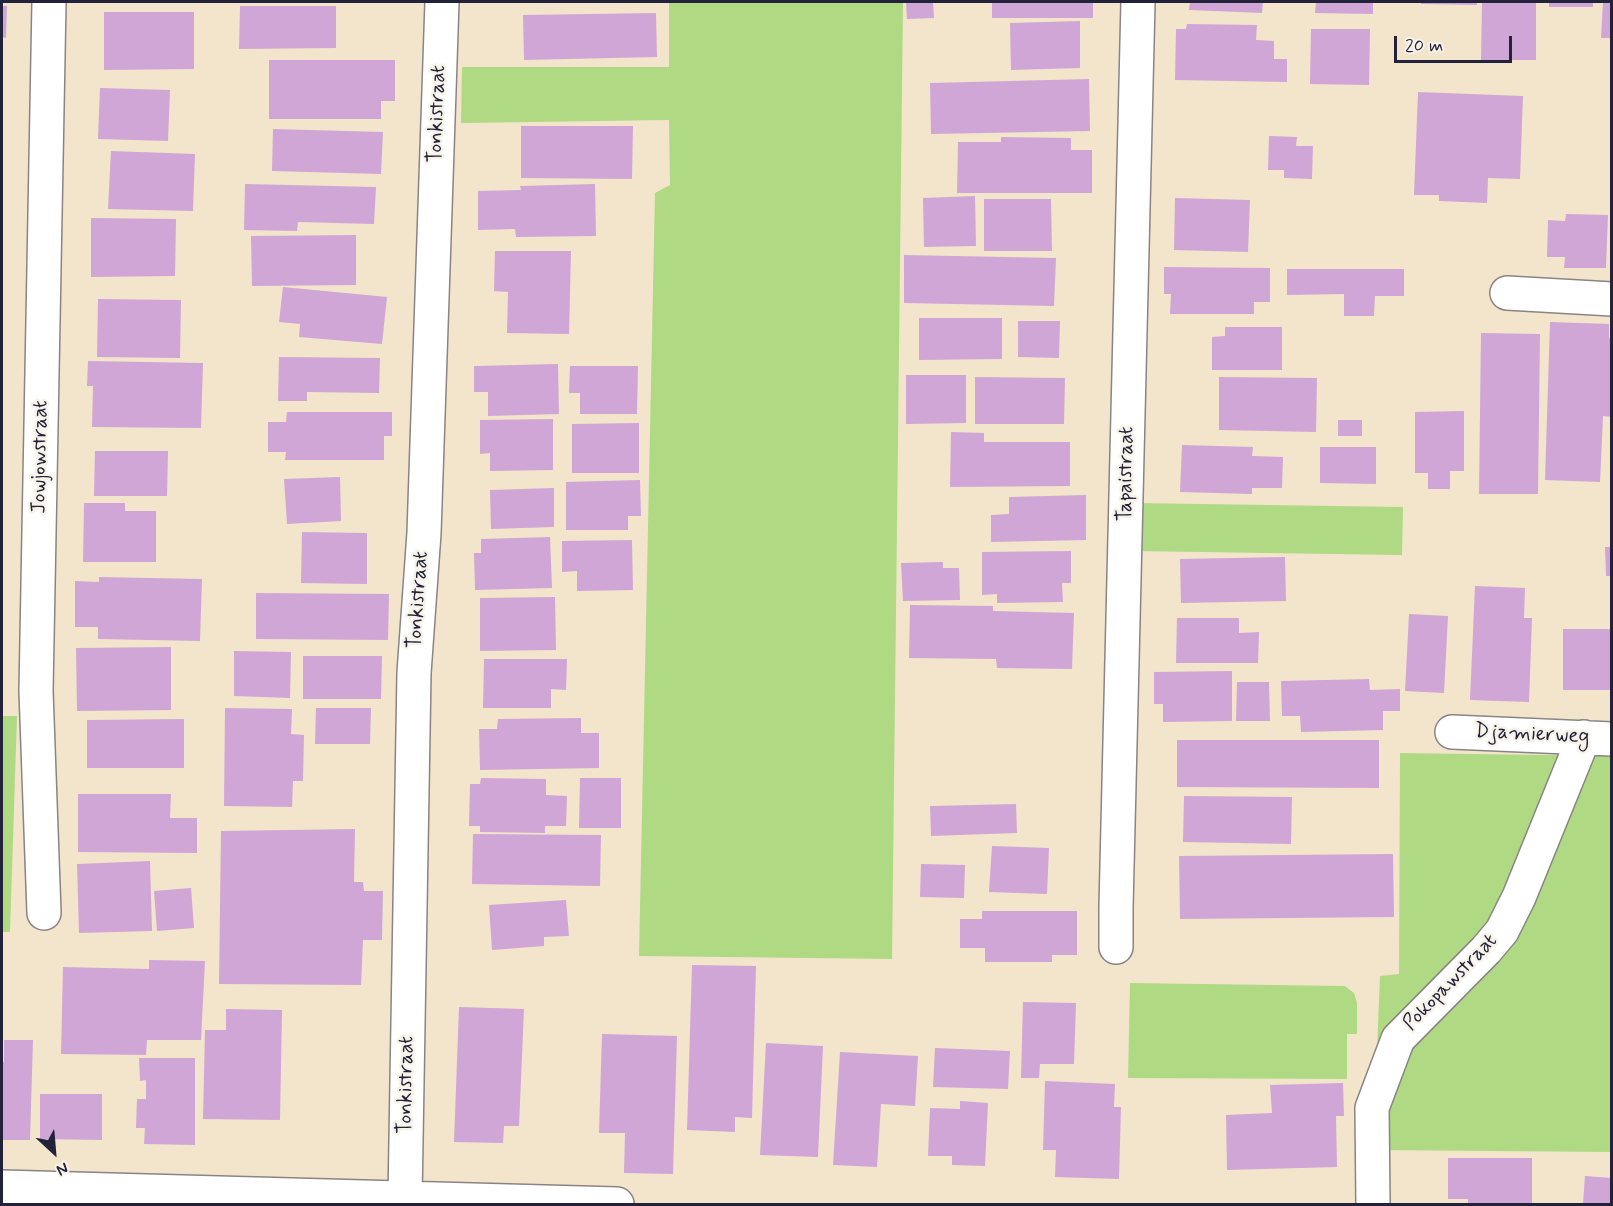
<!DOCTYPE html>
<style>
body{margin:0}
#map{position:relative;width:1613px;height:1206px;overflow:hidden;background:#f2e5cc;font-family:Mynerve,sans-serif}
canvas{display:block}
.frame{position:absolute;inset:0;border:3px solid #22223b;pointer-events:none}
.north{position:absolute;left:24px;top:1122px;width:60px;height:60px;-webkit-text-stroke:4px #f7f3e8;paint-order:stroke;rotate:154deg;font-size:16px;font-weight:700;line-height:24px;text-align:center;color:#22223b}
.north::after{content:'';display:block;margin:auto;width:21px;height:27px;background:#22223b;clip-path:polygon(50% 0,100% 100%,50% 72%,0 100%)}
.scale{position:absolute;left:1394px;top:36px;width:118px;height:27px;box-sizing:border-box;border:3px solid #22223b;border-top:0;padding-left:8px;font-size:18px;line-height:21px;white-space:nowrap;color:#22223b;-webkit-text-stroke:4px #f7f3e8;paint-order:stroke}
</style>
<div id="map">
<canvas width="1613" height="1206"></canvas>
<div class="frame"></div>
<div class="north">N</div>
<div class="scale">20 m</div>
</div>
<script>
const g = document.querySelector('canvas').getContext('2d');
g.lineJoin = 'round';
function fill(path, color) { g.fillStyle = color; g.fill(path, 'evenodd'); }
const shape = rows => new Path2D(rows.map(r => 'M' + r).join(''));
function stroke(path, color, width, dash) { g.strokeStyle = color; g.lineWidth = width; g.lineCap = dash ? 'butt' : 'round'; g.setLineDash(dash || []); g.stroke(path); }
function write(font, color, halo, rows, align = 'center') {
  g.font = font + ' Mynerve,sans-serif'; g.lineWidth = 5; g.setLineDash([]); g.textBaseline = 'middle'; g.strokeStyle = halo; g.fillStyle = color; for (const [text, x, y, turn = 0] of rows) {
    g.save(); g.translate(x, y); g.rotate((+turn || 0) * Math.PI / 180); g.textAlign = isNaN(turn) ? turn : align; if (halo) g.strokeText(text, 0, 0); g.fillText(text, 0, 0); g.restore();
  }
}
fill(shape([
 [669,2,903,2,892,959,639,956,655,193,670,185,669,120,461,123,462,67,669,67],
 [1133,503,1403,507,1402,555,1133,551],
 [2,716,17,716,10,932,2,932],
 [1400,753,1611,756,1611,1152,1373,1150,1380,976,1399,974],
 [1130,983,1345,986,1354,993,1357,1003,1357,1034,1347,1034,1347,1079,1128,1078]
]), '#b0d984');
fill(shape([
 [906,2,933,2,934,18,907,19],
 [992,2,1093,2,1093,18,992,18],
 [1190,2,1263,2,1262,13,1189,10],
 [1316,2,1373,2,1373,14,1315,13],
 [1421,2,1477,2,1477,5,1421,4],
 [1482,2,1536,2,1536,60,1481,60],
 [1549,2,1593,2,1593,7,1549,7],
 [1603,2,1612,2,1612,38,1601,38],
 [2,6,7,6,6,38,2,37],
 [240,6,336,6,336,48,239,49],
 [104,12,194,12,194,69,104,70],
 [656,13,657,57,524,60,523,15],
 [1080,21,1080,68,1011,70,1010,23],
 [1187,24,1257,25,1256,40,1274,41,1274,59,1287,59,1287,82,1175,80,1176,29,1186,29],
 [1311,29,1370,29,1369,85,1310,84],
 [269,60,395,60,395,101,381,101,381,119,269,119],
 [1089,79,1090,131,931,134,930,83],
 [100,88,170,90,168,141,98,139],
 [1418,92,1523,96,1520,179,1488,178,1487,203,1439,201,1439,195,1414,195],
 [521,126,633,126,632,179,521,178],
 [273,129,383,132,381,174,272,171],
 [1269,136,1297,137,1296,146,1313,146,1312,179,1284,178,1284,170,1268,170],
 [1001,137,1071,138,1071,150,1092,150,1092,193,957,193,958,142,1001,142],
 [111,151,195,154,193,211,108,209],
 [245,184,376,187,374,224,298,222,297,231,244,230],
 [595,184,596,236,516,237,515,229,478,230,478,191,521,190,520,186],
 [975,196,976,246,924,247,923,198],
 [1175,198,1250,200,1248,252,1174,250],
 [984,199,1051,199,1052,251,984,251],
 [1566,214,1608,215,1606,268,1564,268,1565,257,1547,257,1548,220,1565,221],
 [91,218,176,219,175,276,91,277],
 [356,235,356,285,252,286,251,236],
 [495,251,571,251,569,334,507,333,508,292,494,291],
 [904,255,1056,258,1054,306,904,303],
 [1164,267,1270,268,1270,302,1254,302,1254,314,1170,314,1171,294,1164,294],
 [1287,269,1404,269,1404,296,1375,296,1374,316,1344,316,1344,294,1287,295],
 [283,287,387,297,382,344,299,337,300,324,279,322],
 [98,299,181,300,180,358,97,357],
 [919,318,1002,318,1002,359,919,360],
 [1018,321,1060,321,1059,358,1018,357],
 [1550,322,1609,324,1609,338,1612,338,1612,417,1603,416,1600,482,1545,480],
 [1225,327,1282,327,1282,370,1212,370,1212,337,1225,336],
 [1481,333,1540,334,1538,494,1479,494],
 [279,357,380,358,379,393,307,392,307,401,278,401],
 [88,361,203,363,201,428,92,427,93,386,87,386],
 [558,364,559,414,488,416,488,392,474,392,474,366],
 [570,366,638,366,637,414,580,414,580,393,569,393],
 [906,375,966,375,966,423,906,424],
 [975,377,1065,378,1064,424,975,424],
 [1219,377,1317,378,1316,432,1219,430],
 [1464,411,1464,471,1450,471,1450,489,1428,489,1428,473,1415,473,1415,412],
 [287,412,392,412,392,436,384,436,384,460,285,460,286,452,268,452,268,422,286,422],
 [553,419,553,470,490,471,490,453,480,454,480,420],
 [1338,420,1362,420,1362,436,1338,436],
 [639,423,639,473,572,473,572,424],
 [951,432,984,433,984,442,1070,442,1070,486,950,487],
 [1182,445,1253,447,1252,456,1283,457,1282,488,1252,488,1252,494,1180,492],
 [1320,447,1376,447,1376,484,1320,483],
 [95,451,168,451,167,496,94,496],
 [340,477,341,521,287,524,284,479],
 [640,480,641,516,628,516,628,530,566,530,566,482],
 [554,488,554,527,491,529,490,490],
 [1086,495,1086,540,991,542,991,515,1009,514,1009,497],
 [84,503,125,503,125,511,156,511,156,562,83,562],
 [302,532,367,533,367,584,301,583],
 [550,537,552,588,475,590,474,553,481,553,481,539],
 [632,540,633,590,577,591,577,571,562,572,562,541],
 [1605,547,1612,547,1612,576,1606,576],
 [1071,551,1071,583,1062,583,1063,602,997,603,997,594,982,595,982,552],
 [1285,557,1286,601,1181,603,1180,559],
 [943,562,943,568,959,568,960,600,903,601,901,563],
 [99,577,202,579,200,641,98,639,98,627,75,627,75,581,99,582],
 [1475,586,1525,588,1524,618,1532,618,1529,702,1470,700],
 [256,593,389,594,388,640,256,639],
 [555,597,556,650,480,651,480,598],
 [910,605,993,606,993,611,1074,613,1072,669,997,668,996,659,909,658],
 [1409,614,1448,616,1444,693,1405,691],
 [1177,618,1239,618,1239,633,1259,632,1258,663,1176,663],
 [1563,629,1612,629,1612,690,1563,690],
 [171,647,171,710,77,711,76,648],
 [234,651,291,652,290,698,234,696],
 [303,656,382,656,381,699,303,699],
 [484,659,567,659,566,690,551,689,551,708,483,708],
 [1232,671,1232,721,1163,722,1163,704,1154,704,1154,672],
 [1369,679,1370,690,1400,689,1400,711,1383,711,1383,730,1301,732,1300,716,1282,716,1281,681],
 [1237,682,1269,682,1270,721,1236,721],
 [225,708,292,709,291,734,304,735,303,781,293,781,292,807,224,806],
 [316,708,371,708,370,744,315,744],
 [581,718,581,733,599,733,599,768,480,770,479,729,497,729,498,719],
 [184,719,184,768,87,768,87,720],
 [1177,740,1379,740,1379,788,1177,787],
 [481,778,546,779,546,795,567,796,566,826,545,826,545,833,480,832,480,826,469,826,470,784,480,784],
 [580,778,621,778,621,828,579,828],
 [78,794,171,794,170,818,197,818,197,853,78,852],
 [1184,796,1292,797,1291,844,1183,842],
 [1016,804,1017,833,931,836,930,806],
 [355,829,354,882,363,882,364,891,383,891,382,940,363,940,361,985,219,984,221,831],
 [473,834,601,835,600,886,472,884],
 [992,846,1049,848,1047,894,989,892],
 [1393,854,1394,917,1180,919,1179,856],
 [150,861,152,931,79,933,77,864],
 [921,864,965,865,964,898,920,897],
 [191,888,194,928,157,931,154,891],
 [566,900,569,936,544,937,544,946,492,950,489,905],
 [982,911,1077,911,1077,955,1052,955,1052,962,985,962,985,948,960,948,960,919,982,919],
 [149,960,205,961,201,1040,147,1040,146,1055,61,1054,63,967,149,969],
 [692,965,756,966,752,1118,735,1117,735,1132,687,1130],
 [1023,1002,1076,1003,1074,1064,1040,1064,1039,1078,1021,1078],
 [459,1007,524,1009,519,1126,504,1126,503,1143,454,1142],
 [226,1009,282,1010,280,1120,203,1119,205,1030,226,1030],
 [602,1034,677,1036,673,1174,624,1173,625,1133,599,1133],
 [4,1040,33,1040,30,1140,2,1140,2,1062,4,1062],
 [766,1043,823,1046,818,1157,760,1155],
 [935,1048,1010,1051,1008,1089,933,1087],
 [840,1052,918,1056,915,1106,881,1104,877,1167,833,1165],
 [139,1058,195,1058,195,1145,144,1144,145,1128,136,1128,137,1099,146,1099,146,1080,140,1081],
 [1045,1081,1115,1084,1114,1107,1121,1107,1119,1179,1055,1177,1056,1150,1043,1150],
 [1343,1083,1344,1116,1336,1116,1337,1167,1227,1170,1226,1115,1272,1113,1270,1085],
 [40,1094,102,1094,102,1140,40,1139],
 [960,1101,988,1103,985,1166,952,1165,952,1156,928,1156,930,1108,960,1109],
 [1448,1158,1532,1158,1532,1204,1468,1204,1468,1199,1448,1199],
 [1585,1176,1612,1178,1612,1204,1583,1204]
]), '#cfa6d6');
const minor = shape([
 [1507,293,1612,299],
 [1452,732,1612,739],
 [44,913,36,691,49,2],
 [1116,947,1116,907,1138,2],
 [2,1187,617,1204],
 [405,1198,414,673,424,533,442,2],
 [1373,1204,1372,1108,1398,1039,1486,950,1502,931,1519,897,1584,737]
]);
stroke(minor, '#8a8484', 36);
stroke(minor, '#fff', 33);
write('21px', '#22223b', '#f7f3e8', [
 ["Tonkistraat",438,114,-88],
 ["Jowjowstraat",41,457,-89],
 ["Tapaistraat",1127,474,-89],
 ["Tonkistraat",419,600,-86],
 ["Djamierweg",1532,735,3],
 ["Pokopawstraat",1451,983,-46],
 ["Tonkistraat",407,1085,-89]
]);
</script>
